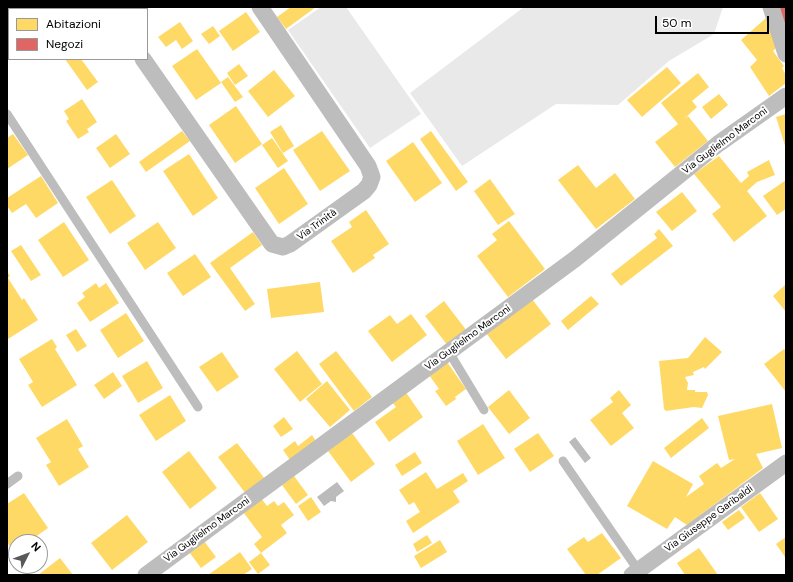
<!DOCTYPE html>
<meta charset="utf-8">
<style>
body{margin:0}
#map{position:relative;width:793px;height:582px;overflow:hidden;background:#fff;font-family:"DM Sans",sans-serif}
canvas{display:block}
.frame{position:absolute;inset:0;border:8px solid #000;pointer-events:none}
.legend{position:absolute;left:8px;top:8px;width:140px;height:52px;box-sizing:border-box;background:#fff;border:1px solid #999;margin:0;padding:5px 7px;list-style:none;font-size:12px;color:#000}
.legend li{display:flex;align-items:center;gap:8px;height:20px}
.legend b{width:20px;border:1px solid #999}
.north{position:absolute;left:8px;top:534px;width:40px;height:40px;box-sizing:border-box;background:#fff;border:1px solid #999;border-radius:50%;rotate:48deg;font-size:11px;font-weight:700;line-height:16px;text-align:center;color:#000}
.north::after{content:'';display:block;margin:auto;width:14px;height:18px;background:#595959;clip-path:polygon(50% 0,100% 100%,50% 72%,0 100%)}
.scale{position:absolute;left:655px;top:16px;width:114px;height:18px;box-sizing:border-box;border:2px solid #000;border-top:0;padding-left:5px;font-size:12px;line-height:14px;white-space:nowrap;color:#000;-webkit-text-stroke:3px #fff;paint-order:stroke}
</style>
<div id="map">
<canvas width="793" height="582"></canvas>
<div class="frame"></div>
<ul class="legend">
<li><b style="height:11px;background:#ffd966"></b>Abitazioni</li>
<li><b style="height:11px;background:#e06666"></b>Negozi</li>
</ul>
<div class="north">N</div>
<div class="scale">50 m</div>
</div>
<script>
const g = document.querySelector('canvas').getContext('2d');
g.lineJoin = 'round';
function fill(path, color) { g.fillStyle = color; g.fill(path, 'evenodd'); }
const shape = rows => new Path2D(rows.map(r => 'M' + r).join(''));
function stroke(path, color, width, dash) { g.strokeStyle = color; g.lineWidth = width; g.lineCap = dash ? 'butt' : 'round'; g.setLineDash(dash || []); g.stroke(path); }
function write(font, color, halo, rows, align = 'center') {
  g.font = font + ' "DM Sans",sans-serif'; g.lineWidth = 4; g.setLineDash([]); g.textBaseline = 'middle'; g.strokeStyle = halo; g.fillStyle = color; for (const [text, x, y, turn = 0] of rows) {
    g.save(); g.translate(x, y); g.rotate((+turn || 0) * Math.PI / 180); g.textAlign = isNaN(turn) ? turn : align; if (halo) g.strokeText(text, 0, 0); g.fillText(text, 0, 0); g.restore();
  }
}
fill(shape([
 [321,7,346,7,421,114,370,148,288,30],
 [524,7,723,7,714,34,669,61,618,105,556,104,462,166,410,93]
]), '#e9e9e9');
fill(shape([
 [575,437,591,458,585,463,569,442],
 [337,482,344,491,336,497,336,502,331,501,324,506,317,497]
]), '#bbb');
fill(shape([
 [7,7,30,7,31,9,9,9,9,46,7,47],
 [56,7,99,7,101,9,58,9],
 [291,7,316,7,286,29,277,17],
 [246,12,260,32,233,51,219,31],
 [766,18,776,48,773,51,784,66,782,68,786,75,786,83,769,96,750,67,757,60,741,40],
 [180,22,193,41,182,49,176,40,166,47,158,37],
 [213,26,220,36,209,44,201,34],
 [197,49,221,83,196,100,172,66],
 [65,59,81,59,98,82,87,90],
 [239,64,248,76,235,85,227,73],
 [667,67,681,83,642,117,627,100],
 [274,70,295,96,268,117,248,91],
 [698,73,709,87,692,101,697,107,684,119,688,116,708,141,675,167,655,142,678,124,661,103],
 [228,77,243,97,235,102,221,82],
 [719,94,728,105,711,119,702,107],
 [82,99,97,122,87,129,89,132,78,139,66,121,69,119,64,111],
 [236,106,262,144,235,163,209,125],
 [786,114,786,149,776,117],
 [281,125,294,146,283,153,270,132],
 [182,131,190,141,146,172,139,162],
 [322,131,350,171,320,191,293,150],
 [431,131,468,182,456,191,420,139],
 [13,134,28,155,7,169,7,138],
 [116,134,130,154,110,168,96,148],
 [272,138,288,161,278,168,262,145],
 [413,142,442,183,415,202,386,161],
 [189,154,218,198,193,216,163,171],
 [719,156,741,183,749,176,747,172,769,160,775,175,757,182,747,191,767,216,734,242,712,214,721,207,694,174],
 [578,165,596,188,615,173,635,199,596,229,558,180],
 [284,168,308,204,279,224,255,188],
 [41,176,58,203,36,218,26,204,12,213,7,206,7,198],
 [490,179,515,214,498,225,474,191],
 [112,180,136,216,110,234,86,197],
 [786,180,786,209,777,215,763,196],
 [682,192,697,211,672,231,656,212],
 [366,210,389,244,373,255,375,258,353,273,331,241,352,227,349,222],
 [509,221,545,269,508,297,477,256,497,240,492,234],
 [64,222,89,260,63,277,38,240],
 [158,222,176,248,145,270,127,243],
 [659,229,673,246,621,286,611,274,657,238,654,234],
 [253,232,262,245,230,268,255,304,245,311,210,263],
 [21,245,41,275,31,281,11,251],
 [195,254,211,277,183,296,167,273],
 [7,271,10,276,8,278,22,300,24,298,38,320,8,339,7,337],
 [320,282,324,312,271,318,267,289],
 [96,283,99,288,106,283,119,303,90,322,77,303,85,297,82,293],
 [786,284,786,312,773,296],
 [591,296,599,304,568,330,561,321],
 [532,299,551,324,506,359,486,333],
 [444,301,467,331,448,346,425,316],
 [126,313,144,341,118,358,100,330],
 [411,314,427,335,392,362,368,331,390,315,397,324],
 [76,329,87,346,77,352,66,335],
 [705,337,722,352,705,369,704,367,693,372,694,375,685,377,688,383,687,390,695,390,695,392,707,392,708,395,702,408,694,407,666,411,664,409,659,361,688,358],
 [52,339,57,347,55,349,77,385,42,407,28,385,33,382,19,359],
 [784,349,786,351,786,392,764,364],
 [297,351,322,384,300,402,274,369],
 [336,351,372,397,354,411,319,364],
 [222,352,239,377,217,392,199,367],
 [147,361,163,388,138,403,122,376],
 [447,362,466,389,455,397,456,399,446,406,435,391,439,389,429,375],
 [113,372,122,386,104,399,94,385],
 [327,381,350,410,330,427,306,399],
 [509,390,530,418,509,434,488,407],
 [619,390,631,405,622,413,634,428,611,446,590,420,613,402,610,398],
 [405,391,423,417,389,442,375,422,396,407,391,401],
 [170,395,186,421,156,441,139,415],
 [772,404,782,448,756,454,763,468,687,525,675,517,667,529,627,506,653,461,693,484,686,497,704,484,699,476,717,463,721,468,735,459,729,460,718,416],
 [284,417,293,429,281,437,273,426],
 [702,418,709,428,671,458,664,448],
 [67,419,83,446,78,449,89,467,59,486,46,465,51,462,36,438],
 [483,424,505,458,478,475,457,441],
 [352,433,375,464,351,482,328,451],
 [538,433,554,456,530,472,514,449],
 [312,435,316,441,290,460,283,450,295,441,298,446],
 [237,443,265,479,246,494,218,457],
 [189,451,217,488,190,509,162,472],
 [415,452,422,463,402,476,395,465],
 [426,472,437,489,463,473,468,481,453,491,460,502,413,533,406,521,420,512,414,502,409,505,399,490],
 [294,476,308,495,296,504,282,485],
 [24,493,48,528,28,542,16,542,16,550,13,552,7,542,7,504],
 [760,493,778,519,759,532,741,507],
 [311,497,321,512,308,521,298,506],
 [261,498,267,506,274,501,278,506,284,502,294,515,281,525,287,533,261,553,254,544,262,537,243,512],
 [739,510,745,518,728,530,722,522],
 [127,515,148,542,112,570,91,543],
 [602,533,621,558,597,575,586,575,567,549,584,537,588,542],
 [427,535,432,543,417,552,413,544],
 [786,537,786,556,785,557,776,544],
 [440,540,447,552,421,568,414,556],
 [204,541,216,557,201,568,189,552],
 [699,548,718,575,685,575,677,563],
 [240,552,252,569,243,575,208,575],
 [261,553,270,565,258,574,249,562],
 [60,558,73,575,38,575]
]), '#ffd966');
fill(shape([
 [777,7,786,7,786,33]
]), '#e06666');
stroke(shape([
 [7,114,198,407],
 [449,352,484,410],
 [563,461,638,570],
 [7,484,18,476]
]), '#bdbdbd', 9);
stroke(shape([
 [109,7,110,9],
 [771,7,786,54],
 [143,59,272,244,283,247,290,244,364,191,369,185,372,177,368,166,260,7],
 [146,575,575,259,718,144,786,96],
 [632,575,786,463]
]), '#bdbdbd', 17);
write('10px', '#000', '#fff', [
 ["Via Guglielmo Marconi",725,141,-37],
 ["Via Trinità",317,225,-36],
 ["Via Guglielmo Marconi",468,338,-36],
 ["Via Giuseppe Garibaldi",709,519,-36],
 ["Via Guglielmo Marconi",207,530,-36]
]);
</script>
